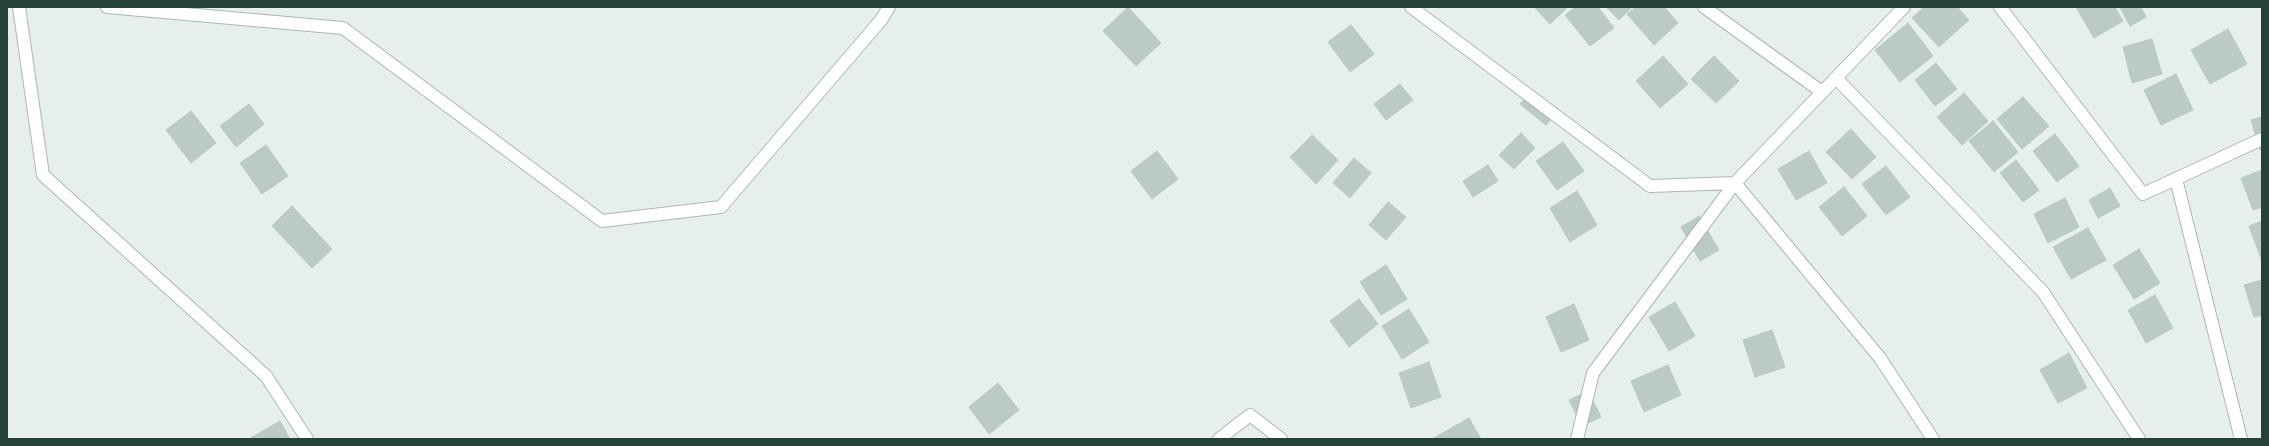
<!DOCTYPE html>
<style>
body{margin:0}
#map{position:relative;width:2269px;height:446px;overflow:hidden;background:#e6efeb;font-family:"DM Sans",sans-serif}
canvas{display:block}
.frame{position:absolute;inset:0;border:8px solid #24423a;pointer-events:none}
</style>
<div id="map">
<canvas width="2269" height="446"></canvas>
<div class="frame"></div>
</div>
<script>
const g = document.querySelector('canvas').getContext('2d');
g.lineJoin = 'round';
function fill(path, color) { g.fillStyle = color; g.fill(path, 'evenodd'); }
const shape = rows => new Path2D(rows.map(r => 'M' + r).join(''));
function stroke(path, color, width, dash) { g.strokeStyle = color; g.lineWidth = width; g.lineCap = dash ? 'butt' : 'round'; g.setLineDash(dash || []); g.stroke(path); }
const building = shape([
 [1128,7,1161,43,1136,66,1103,31,1128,7],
 [1534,7,1568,7,1550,24,1534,7],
 [1576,7,1598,7,1614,28,1590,46,1565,15,1576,7],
 [1606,7,1632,7,1619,20,1606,7],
 [1636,7,1664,7,1678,23,1654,45,1627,14,1636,7],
 [1924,7,1957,7,1969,20,1939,47,1912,18,1924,7],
 [2076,7,2115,7,2123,21,2094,38,2076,7],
 [2120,7,2141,7,2146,17,2130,26,2120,7],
 [1908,23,1933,56,1900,82,1875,50,1908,23],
 [1351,25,1374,54,1350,72,1328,42,1351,25],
 [2228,29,2247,64,2210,84,2191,50,2228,29],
 [2152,39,2162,74,2132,83,2123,47,2152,39],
 [1663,56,1688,84,1660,108,1636,81,1663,56],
 [1714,56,1739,81,1716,103,1691,79,1714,56],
 [1936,63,1957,89,1935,106,1915,80,1936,63],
 [2176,74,2193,110,2161,125,2144,90,2176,74],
 [1400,84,1413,100,1386,120,1374,104,1400,84],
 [1532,90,1558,111,1546,125,1520,104,1532,90],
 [1964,93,1988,121,1962,145,1937,117,1964,93],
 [2023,97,2049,126,2022,149,1997,119,2023,97],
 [249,104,264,124,236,147,220,126,249,104],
 [191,111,216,143,191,163,166,130,191,111],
 [2262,117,2262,149,2260,150,2251,120,2262,117],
 [1993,121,2018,152,1994,172,1969,141,1993,121],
 [1851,129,1876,157,1852,179,1826,152,1851,129],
 [1521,133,1535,148,1514,169,1499,155,1521,133],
 [2055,134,2079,166,2057,182,2033,151,2055,134],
 [1312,135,1338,160,1316,184,1290,157,1312,135],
 [1563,142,1584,171,1557,190,1536,161,1563,142],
 [266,145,288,176,262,194,240,163,266,145],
 [1157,151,1178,179,1152,199,1131,171,1157,151],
 [1809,151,1827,183,1796,200,1778,169,1809,151],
 [1354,158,1371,173,1350,198,1333,183,1354,158],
 [2016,160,2039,190,2023,202,2000,173,2016,160],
 [1488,165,1498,181,1473,197,1463,181,1488,165],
 [1886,166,1910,197,1886,215,1862,184,1886,166],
 [2262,170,2262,207,2253,210,2241,178,2262,170],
 [1844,187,1867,216,1842,236,1819,207,1844,187],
 [2110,188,2120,206,2098,218,2089,200,2110,188],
 [1577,191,1597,225,1570,242,1550,208,1577,191],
 [2065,198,2079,227,2048,243,2034,214,2065,198],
 [1388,202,1406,217,1386,240,1369,225,1388,202],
 [292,206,332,249,312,268,272,226,292,206],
 [1699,216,1719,250,1700,261,1681,227,1699,216],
 [2262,221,2262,261,2249,226,2262,221],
 [2088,228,2106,260,2071,279,2053,247,2088,228],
 [2139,249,2160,283,2134,299,2113,265,2139,249],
 [1386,265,1407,299,1381,315,1360,282,1386,265],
 [2262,280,2262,315,2254,317,2244,285,2262,280],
 [2155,295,2173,328,2146,343,2128,310,2155,295],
 [1359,299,1378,324,1349,347,1330,321,1359,299],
 [1675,302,1695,336,1669,351,1649,317,1675,302],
 [1574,304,1589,340,1561,352,1546,317,1574,304],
 [1409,309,1429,342,1402,359,1382,326,1409,309],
 [1772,330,1785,367,1755,377,1743,340,1772,330],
 [2069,353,2087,388,2058,403,2040,370,2069,353],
 [1429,362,1441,397,1411,408,1399,373,1429,362],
 [1668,365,1681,395,1644,412,1631,381,1668,365],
 [998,383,1019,410,989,434,969,407,998,383],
 [1588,391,1601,417,1582,426,1569,400,1588,391],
 [1469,418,1481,439,1435,439,1434,438,1469,418],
 [280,421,290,439,249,439,280,421]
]);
fill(building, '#bbcac4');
stroke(building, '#b8c9c2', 1);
const street = shape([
 [19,7,43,175,266,376,307,439],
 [107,7,343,28,602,221,721,207,881,20,889,7],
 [1411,7,1650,186,1735,183,1880,358,1933,439],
 [1704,7,1822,92],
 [2000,7,2143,194,2262,139],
 [1836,78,2043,292,2139,439],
 [2176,179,2241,439],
 [1219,439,1250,415,1281,439],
 [1577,439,1593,373,1735,183,1904,7]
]);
stroke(street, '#a8b8b2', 14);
stroke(street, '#fff', 12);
</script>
